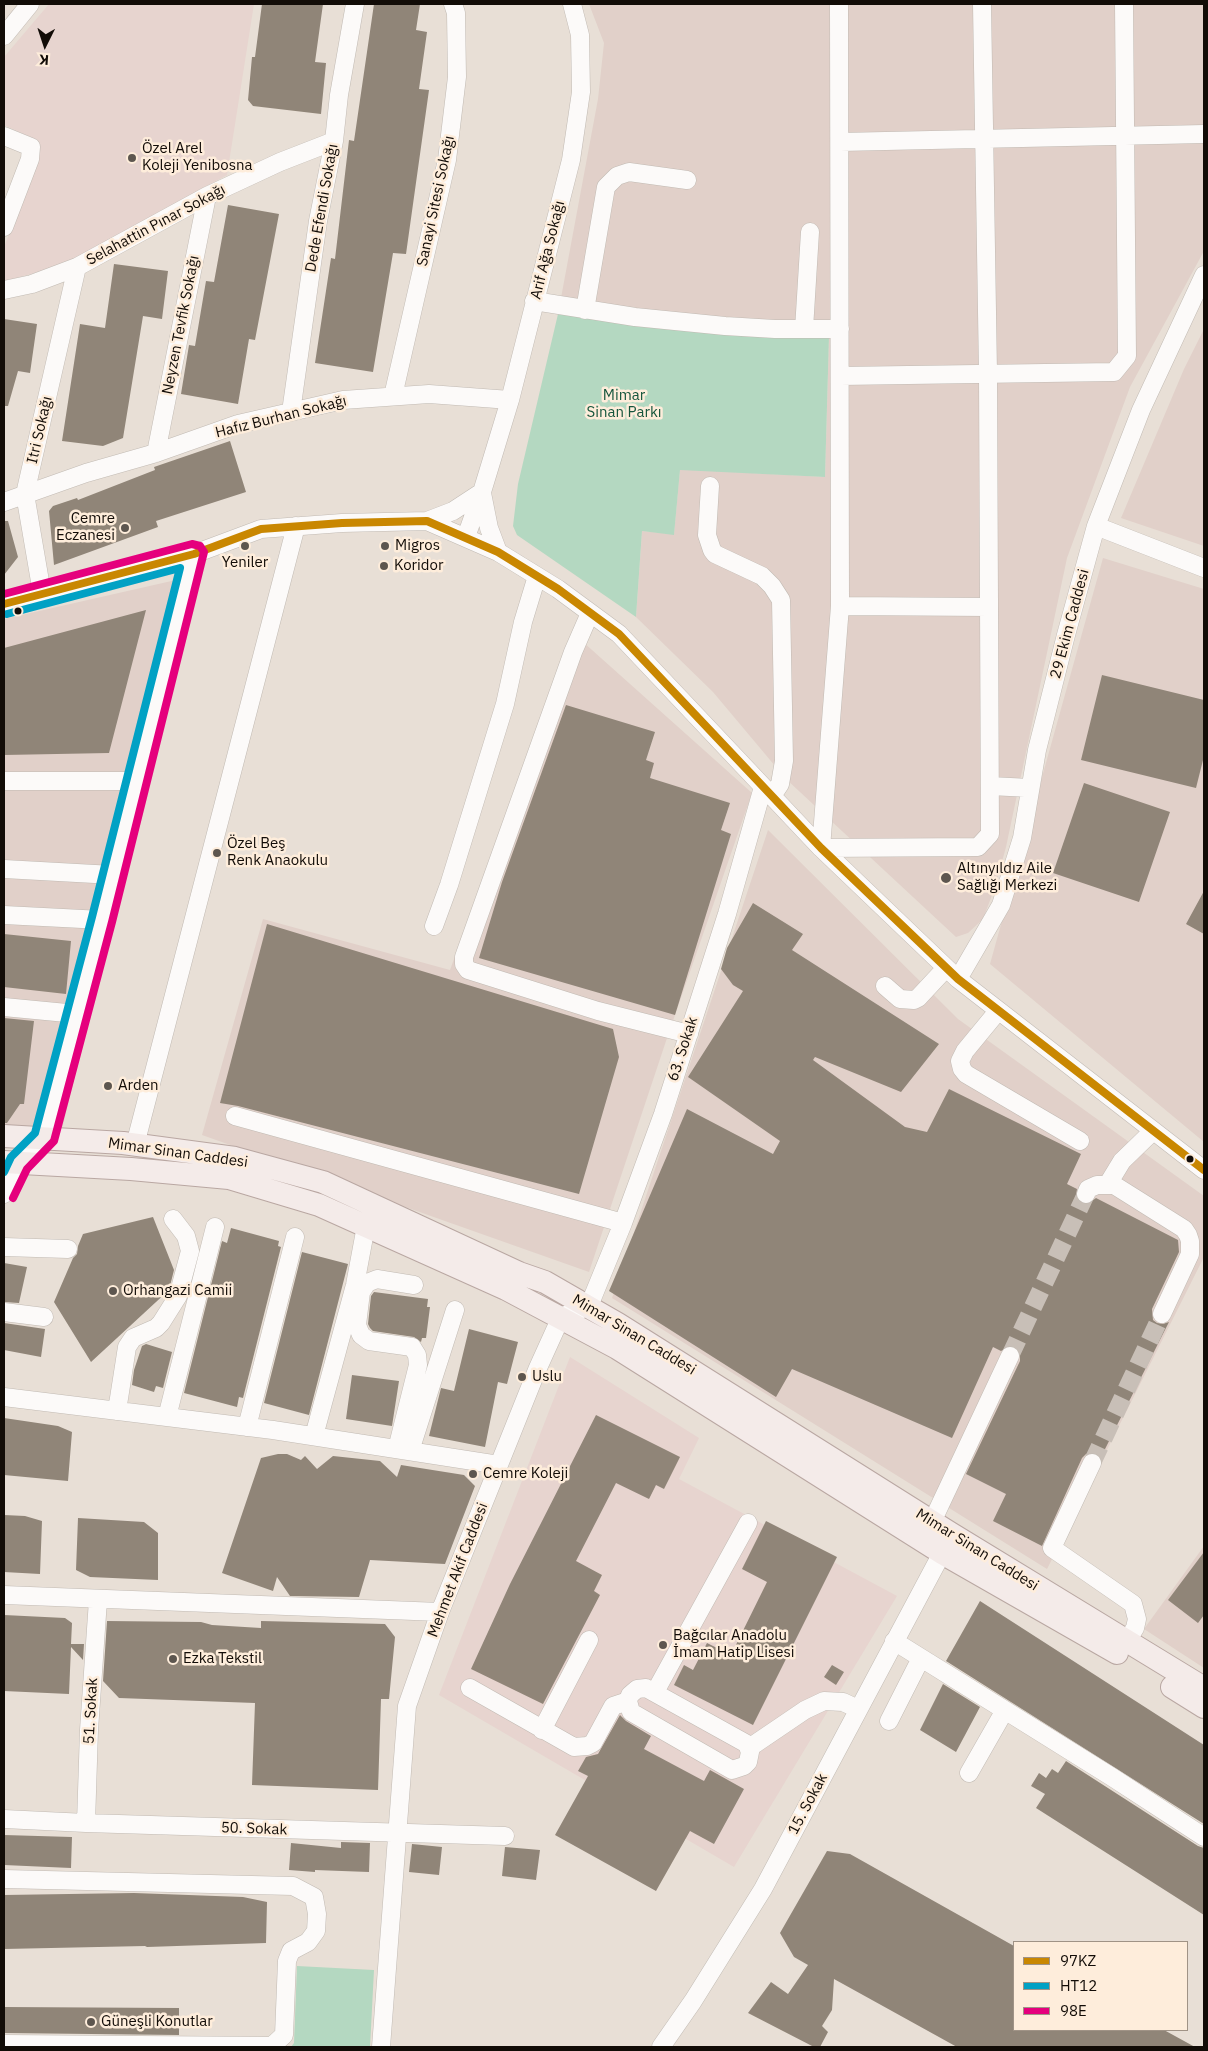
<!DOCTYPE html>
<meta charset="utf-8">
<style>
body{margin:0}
#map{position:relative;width:1208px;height:2051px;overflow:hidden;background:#e8dfd6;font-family:"IBM Plex Sans",sans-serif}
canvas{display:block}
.frame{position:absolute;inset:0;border:5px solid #120c07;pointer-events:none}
.legend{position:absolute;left:1013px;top:1941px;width:175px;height:90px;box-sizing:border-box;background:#feeddb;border:1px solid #a09386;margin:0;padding:6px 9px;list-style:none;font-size:15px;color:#120c07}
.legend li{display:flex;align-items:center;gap:10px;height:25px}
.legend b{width:25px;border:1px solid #a09386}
.north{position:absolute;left:20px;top:20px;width:50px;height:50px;-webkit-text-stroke:4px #feeddb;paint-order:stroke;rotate:184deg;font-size:14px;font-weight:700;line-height:20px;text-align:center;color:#120c07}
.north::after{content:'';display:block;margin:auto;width:18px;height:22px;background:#120c07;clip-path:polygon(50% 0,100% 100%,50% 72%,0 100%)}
</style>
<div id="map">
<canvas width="1208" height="2051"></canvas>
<div class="frame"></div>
<ul class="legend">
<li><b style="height:6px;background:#c98701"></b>97KZ</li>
<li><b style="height:6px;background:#01a1c4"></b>HT12</li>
<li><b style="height:6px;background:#e5007d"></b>98E</li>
</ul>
<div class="north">K</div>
</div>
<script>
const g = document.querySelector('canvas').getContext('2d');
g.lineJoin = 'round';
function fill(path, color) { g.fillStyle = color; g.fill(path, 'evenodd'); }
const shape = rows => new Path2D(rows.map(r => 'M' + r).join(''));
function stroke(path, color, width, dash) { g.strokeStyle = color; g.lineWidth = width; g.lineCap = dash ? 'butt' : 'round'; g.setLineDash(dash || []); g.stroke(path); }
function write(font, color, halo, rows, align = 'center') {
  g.font = font + ' "IBM Plex Sans",sans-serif'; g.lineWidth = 5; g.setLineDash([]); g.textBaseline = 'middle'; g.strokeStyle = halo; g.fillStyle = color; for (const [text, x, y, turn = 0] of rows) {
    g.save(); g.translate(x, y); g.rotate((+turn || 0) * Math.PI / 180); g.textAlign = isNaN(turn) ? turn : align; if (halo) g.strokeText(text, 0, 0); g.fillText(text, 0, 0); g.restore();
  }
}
fill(shape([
 [589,4,1204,4,1204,251,1130,387,1067,558,1006,847,995,887,983,919,968,933,956,937,786,779,713,692,636,617,642,531,674,534,680,469,825,477,829,336,558,314,598,99,604,43],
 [1204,329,1204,546,1121,518,1184,369],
 [1103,558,1204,589,1204,1142,990,964],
 [198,575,62,1129,4,1125,4,619],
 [573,633,752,793,666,1041,589,1272,202,1135,263,919,450,970],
 [768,830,958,1019,1204,1196,1204,1257,1047,1569,612,1298],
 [1204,1546,1204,1668,1144,1629]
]), '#e1d0c9');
fill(shape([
 [49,4,254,4,227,175,62,266,4,281,4,247,27,188,40,142,4,125,4,57],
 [570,1357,699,1438,679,1479,897,1596,734,1867,439,1695]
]), '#e7d4cf');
fill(shape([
 [558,314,829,336,825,477,680,470,674,535,642,531,636,617,517,535,513,526,518,484],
 [297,1966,374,1970,370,2047,291,2047,294,2043]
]), '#b4d8c1');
fill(shape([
 [262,4,323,4,315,62,326,63,321,114,253,106,248,100,252,57,255,57],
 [374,4,420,4,416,30,427,32,419,89,429,90,406,254,393,253,373,372,315,363,331,258,335,259,349,140,354,141],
 [228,205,279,214,255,340,249,339,238,404,181,394,189,345,195,346,206,281,214,282],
 [114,264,168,271,162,319,143,316,123,438,103,446,62,441,80,324,105,328],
 [4,319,37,324,30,373,18,371,8,406,4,406],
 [230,441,246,492,156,521,158,527,54,565,49,511,53,506,77,498,78,500,155,470,154,467],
 [4,521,8,521,18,557,4,575],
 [146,610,109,753,4,755,4,648],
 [1102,675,1204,700,1204,756,1196,788,1081,760],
 [566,705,655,732,646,760,654,763,650,778,730,803,721,830,731,834,675,1015,479,958,502,882],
 [1084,783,1170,812,1139,902,1053,873],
 [1204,891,1204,934,1186,924],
 [753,903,803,934,792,950,939,1044,901,1092,815,1057,813,1060,905,1127,927,1132,949,1089,1081,1154,1067,1184,1077,1189,1076,1196,1082,1204,1088,1204,1096,1198,1178,1240,1179,1252,1152,1309,1153,1320,1157,1323,1163,1324,1169,1322,1101,1457,1092,1452,1086,1454,1082,1458,1042,1546,993,1521,1006,1494,966,1474,1020,1361,1020,1355,1015,1347,1009,1346,1001,1351,993,1347,952,1438,792,1369,776,1397,609,1291,687,1109,773,1154,780,1141,688,1077,743,991,733,985,721,969,727,948],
 [267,924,613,1029,619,1057,579,1194,238,1106,220,1103],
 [4,934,71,941,66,994,4,987],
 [4,1018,34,1021,24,1104,20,1104,7,1123,4,1123],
 [153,1217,174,1270,169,1290,91,1362,54,1302,73,1258,77,1254,78,1246,83,1234],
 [231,1228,279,1241,278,1246,281,1247,243,1398,239,1397,237,1407,184,1393,222,1241,227,1243],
 [302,1252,348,1264,309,1415,264,1403],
 [4,1263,27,1267,19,1303,4,1302],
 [374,1292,428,1299,427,1307,430,1307,426,1338,422,1338,421,1342,414,1337,373,1331,370,1328,368,1324,371,1296],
 [4,1323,45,1329,41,1357,4,1350],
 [469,1329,518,1342,507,1384,498,1382,485,1447,429,1436,441,1388,454,1391],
 [146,1344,172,1352,163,1388,156,1386,154,1392,132,1385,134,1370,142,1346],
 [352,1375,399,1381,392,1426,346,1419],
 [596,1415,680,1457,664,1489,656,1485,649,1499,616,1483,576,1561,602,1575,594,1591,600,1595,543,1704,471,1669,510,1584],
 [4,1418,58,1426,72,1432,68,1481,4,1475],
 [278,1454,287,1454,301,1460,305,1456,317,1469,333,1456,380,1461,397,1477,401,1465,464,1475,475,1486,445,1564,370,1560,359,1597,290,1596,277,1577,273,1591,222,1573,261,1458],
 [4,1515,25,1516,42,1521,40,1574,4,1572],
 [78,1518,144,1522,158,1533,158,1580,90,1577,76,1570],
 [766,1521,837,1557,753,1725,674,1685,684,1665,693,1670,707,1643,731,1655,767,1582,742,1569],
 [1204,1552,1204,1615,1198,1623,1168,1600],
 [980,1601,1204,1745,1204,1824,946,1661],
 [4,1615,65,1618,72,1623,71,1644,84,1644,83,1660,71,1647,69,1694,4,1691],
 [107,1621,201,1622,212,1625,261,1628,261,1621,385,1624,395,1637,389,1699,381,1699,378,1790,252,1785,255,1703,119,1698,103,1681],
 [832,1665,844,1672,836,1685,824,1677],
 [943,1684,980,1707,956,1752,920,1730],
 [620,1715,626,1721,651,1736,644,1749,704,1781,710,1770,744,1789,714,1844,690,1831,656,1891,555,1835,588,1776,578,1771,586,1757,598,1754],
 [1066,1761,1198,1846,1204,1848,1204,1915,1036,1808,1045,1794,1031,1786,1039,1773,1046,1778,1052,1769,1058,1773],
 [4,1835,72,1837,71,1868,4,1865],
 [341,1842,370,1843,369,1872,315,1870,315,1872,289,1870,291,1843,341,1848],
 [412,1844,442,1847,439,1875,409,1872],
 [505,1847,540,1850,536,1880,502,1876],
 [827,1851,850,1854,1014,1946,1014,2030,1164,2030,1195,2047,957,2047,834,1979,832,2010,822,2026,828,2032,820,2047,814,2047,748,2013,771,1982,788,1994,808,1965,794,1957,780,1933],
 [134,1893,243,1897,267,1902,266,1943,147,1947,145,1946,4,1949,4,1895],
 [4,2007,179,2008,179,2035,4,2033]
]), '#908578');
stroke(shape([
 [1010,1356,1086,1194],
 [1092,1463,1162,1314]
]), '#c8bfb7', 18, [18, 9]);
const minor = shape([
 [839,4,840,606,821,848,978,847,990,834,988,373,982,4],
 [4,36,30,4],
 [4,136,31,147,30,159,4,227],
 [840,142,1204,134],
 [4,290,32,284,77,267,207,196,280,162,334,141],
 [534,301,635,317,725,326,775,329,840,329],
 [585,310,606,187,617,176,629,172,687,180],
 [804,329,810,232],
 [840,376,1114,372,1127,356,1124,4],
 [393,396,447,160,457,77,456,13,453,4],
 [291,412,318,221,334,141,339,95,355,4],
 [156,453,207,196],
 [710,486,707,535,712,550,715,554,762,576,772,586,781,600,784,761,780,784,772,796],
 [482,493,489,528,498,552],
 [4,502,86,473,156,453,238,424,343,400,429,394,510,400],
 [427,521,453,511,482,492],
 [1096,526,1204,568],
 [466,537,482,492,510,400,571,160,581,92,580,35,572,4],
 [42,593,25,494,77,267],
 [4,604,194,554,261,529,342,523,427,521,498,552,558,589,619,634,821,848,958,979,1204,1170],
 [840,606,989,607],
 [590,613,573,652,464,957,464,964,468,970,598,1011,689,1034],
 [4,781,137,781],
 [990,786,1030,788],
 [4,869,113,875],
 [4,915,102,920],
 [434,926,449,885,505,704,523,622,537,576],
 [958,979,1001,905,1022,838,1037,750,1066,635,1096,526,1141,410,1204,275],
 [885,986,900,999,914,1000,918,998,946,968],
 [4,1007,77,1014],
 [998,1011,965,1051,960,1061,962,1069,966,1074,1080,1141],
 [235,1116,623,1223],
 [135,1145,296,526],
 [1108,1184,1122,1161,1153,1131],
 [4,1194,19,1163,44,1138,102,920,194,554],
 [1086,1194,1088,1189,1097,1185,1114,1185,1184,1229,1188,1235,1190,1241,1190,1254,1162,1314],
 [4,1247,68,1249],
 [4,1312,44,1317],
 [4,1397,273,1430,499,1465],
 [117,1411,127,1347,133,1338,156,1328,161,1323,178,1296,190,1251,186,1236,173,1219],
 [167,1417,215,1227],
 [247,1427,295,1237],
 [314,1436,355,1285,366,1226],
 [397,1449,418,1365,417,1355,412,1347,369,1341,361,1335,357,1325,361,1292,367,1283,377,1279,414,1285],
 [410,1451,455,1310],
 [1092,1463,1052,1548,1133,1604,1137,1619,1135,1628,1127,1641],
 [932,1522,1010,1356],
 [4,1595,440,1612],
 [894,1641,1112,1777,1204,1837],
 [470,1688,574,1747,587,1746,593,1743,613,1706,628,1701],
 [646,1688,747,1744,750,1752,748,1762,744,1766,732,1770,631,1712,628,1701,630,1695,637,1689,646,1688],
 [655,1692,748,1523],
 [889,1721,921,1658],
 [542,1730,589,1640],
 [749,1748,805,1710,824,1701,843,1702,858,1709],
 [969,1773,1005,1710],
 [4,1819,86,1823,505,1836],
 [86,1823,89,1730,98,1600],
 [4,1879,293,1886,314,1897,317,1914,316,1931,308,1942,291,1951,287,1961,284,2035,272,2046,4,2044],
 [381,2047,407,1706,440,1612,537,1370,561,1317,589,1306,623,1223,663,1114,727,914,763,787],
 [661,2047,693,2001,763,1889,942,1553]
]);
const major = shape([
 [4,1136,123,1143,235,1158,323,1182,519,1273,545,1282,618,1324,950,1533,1204,1688],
 [4,1162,131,1169,229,1178,319,1205,506,1289,617,1348,942,1553,1117,1653],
 [1172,1687,1204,1707]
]);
stroke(minor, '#c1bab3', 19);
stroke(major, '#b9a7a2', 24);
stroke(minor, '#fcfaf9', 18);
stroke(major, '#f4ebe9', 22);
stroke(shape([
 [4,604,194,554,261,529,342,523,427,521,498,552,558,589,619,634,821,848,958,979,1204,1170]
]), '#c98701', 8);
stroke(shape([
 [4,1172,11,1157,35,1133,92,917,180,568,7,614]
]), '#01a1c4', 8);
stroke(shape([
 [4,594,192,544,200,546,204,552,112,922,54,1141,27,1169,13,1198]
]), '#e5007d', 8);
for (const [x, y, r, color] of [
 [132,158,5,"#5d564f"],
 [125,528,5,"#5d564f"],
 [245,546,5,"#5d564f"],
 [385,546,5,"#5d564f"],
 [384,566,5,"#5d564f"],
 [18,611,4.5,"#120c07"],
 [217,853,5,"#5d564f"],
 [946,878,6,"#5d564f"],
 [108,1086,5,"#5d564f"],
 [1190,1159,4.5,"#120c07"],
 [113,1291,5,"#5d564f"],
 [522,1377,5,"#5d564f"],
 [473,1474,5,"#5d564f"],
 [663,1645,5,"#5d564f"],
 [173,1659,5,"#5d564f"],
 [91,2022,5,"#5d564f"]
]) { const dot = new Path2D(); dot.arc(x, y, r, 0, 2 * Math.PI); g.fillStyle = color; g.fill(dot); stroke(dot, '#feeddb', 2); }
write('15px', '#120c07', '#feeddb', [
 ["Özel Arel",142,149],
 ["Koleji Yenibosna",142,166],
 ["Cemre",115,519,"right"],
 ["Eczanesi",115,536,"right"],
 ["Migros",395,546],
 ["Yeniler",245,563,"center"],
 ["Koridor",394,566],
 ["Özel Beş",227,844],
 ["Renk Anaokulu",227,861],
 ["Altınyıldız Aile",957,869],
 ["Sağlığı Merkezi",957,886],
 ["Arden",118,1086],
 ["Orhangazi Camii",123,1291],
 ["Uslu",532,1377],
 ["Cemre Koleji",483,1474],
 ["Bağcılar Anadolu",673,1636],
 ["İmam Hatip Lisesi",673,1653],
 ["Ezka Tekstil",183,1659],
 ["Güneşli Konutlar",101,2022]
], 'left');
write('15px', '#120c07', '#feeddb', [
 ["Sanayi Sitesi Sokağı",436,201,-78],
 ["Dede Efendi Sokağı",322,208,-80],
 ["Selahattin Pınar Sokağı",156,225,-28],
 ["Arif Ağa Sokağı",548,250,-76],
 ["Neyzen Tevfik Sokağı",181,325,-79],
 ["Hafız Burhan Sokağı",281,417,-14],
 ["Itri Sokağı",40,430,-77],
 ["29 Ekim Caddesi",1070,624,-75],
 ["63. Sokak",683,1049,-72],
 ["Mimar Sinan Caddesi",178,1153,8],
 ["Mimar Sinan Caddesi",634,1335,31],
 ["Mimar Sinan Caddesi",977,1550,32],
 ["Mehmet Akif Caddesi",458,1570,-69],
 ["51. Sokak",91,1711,-87],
 ["15. Sokak",808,1804,-62],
 ["50. Sokak",254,1829,2]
]);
write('15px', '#15553c', '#feeddb', [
 ["Mimar",624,396],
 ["Sinan Parkı",624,413]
]);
</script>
